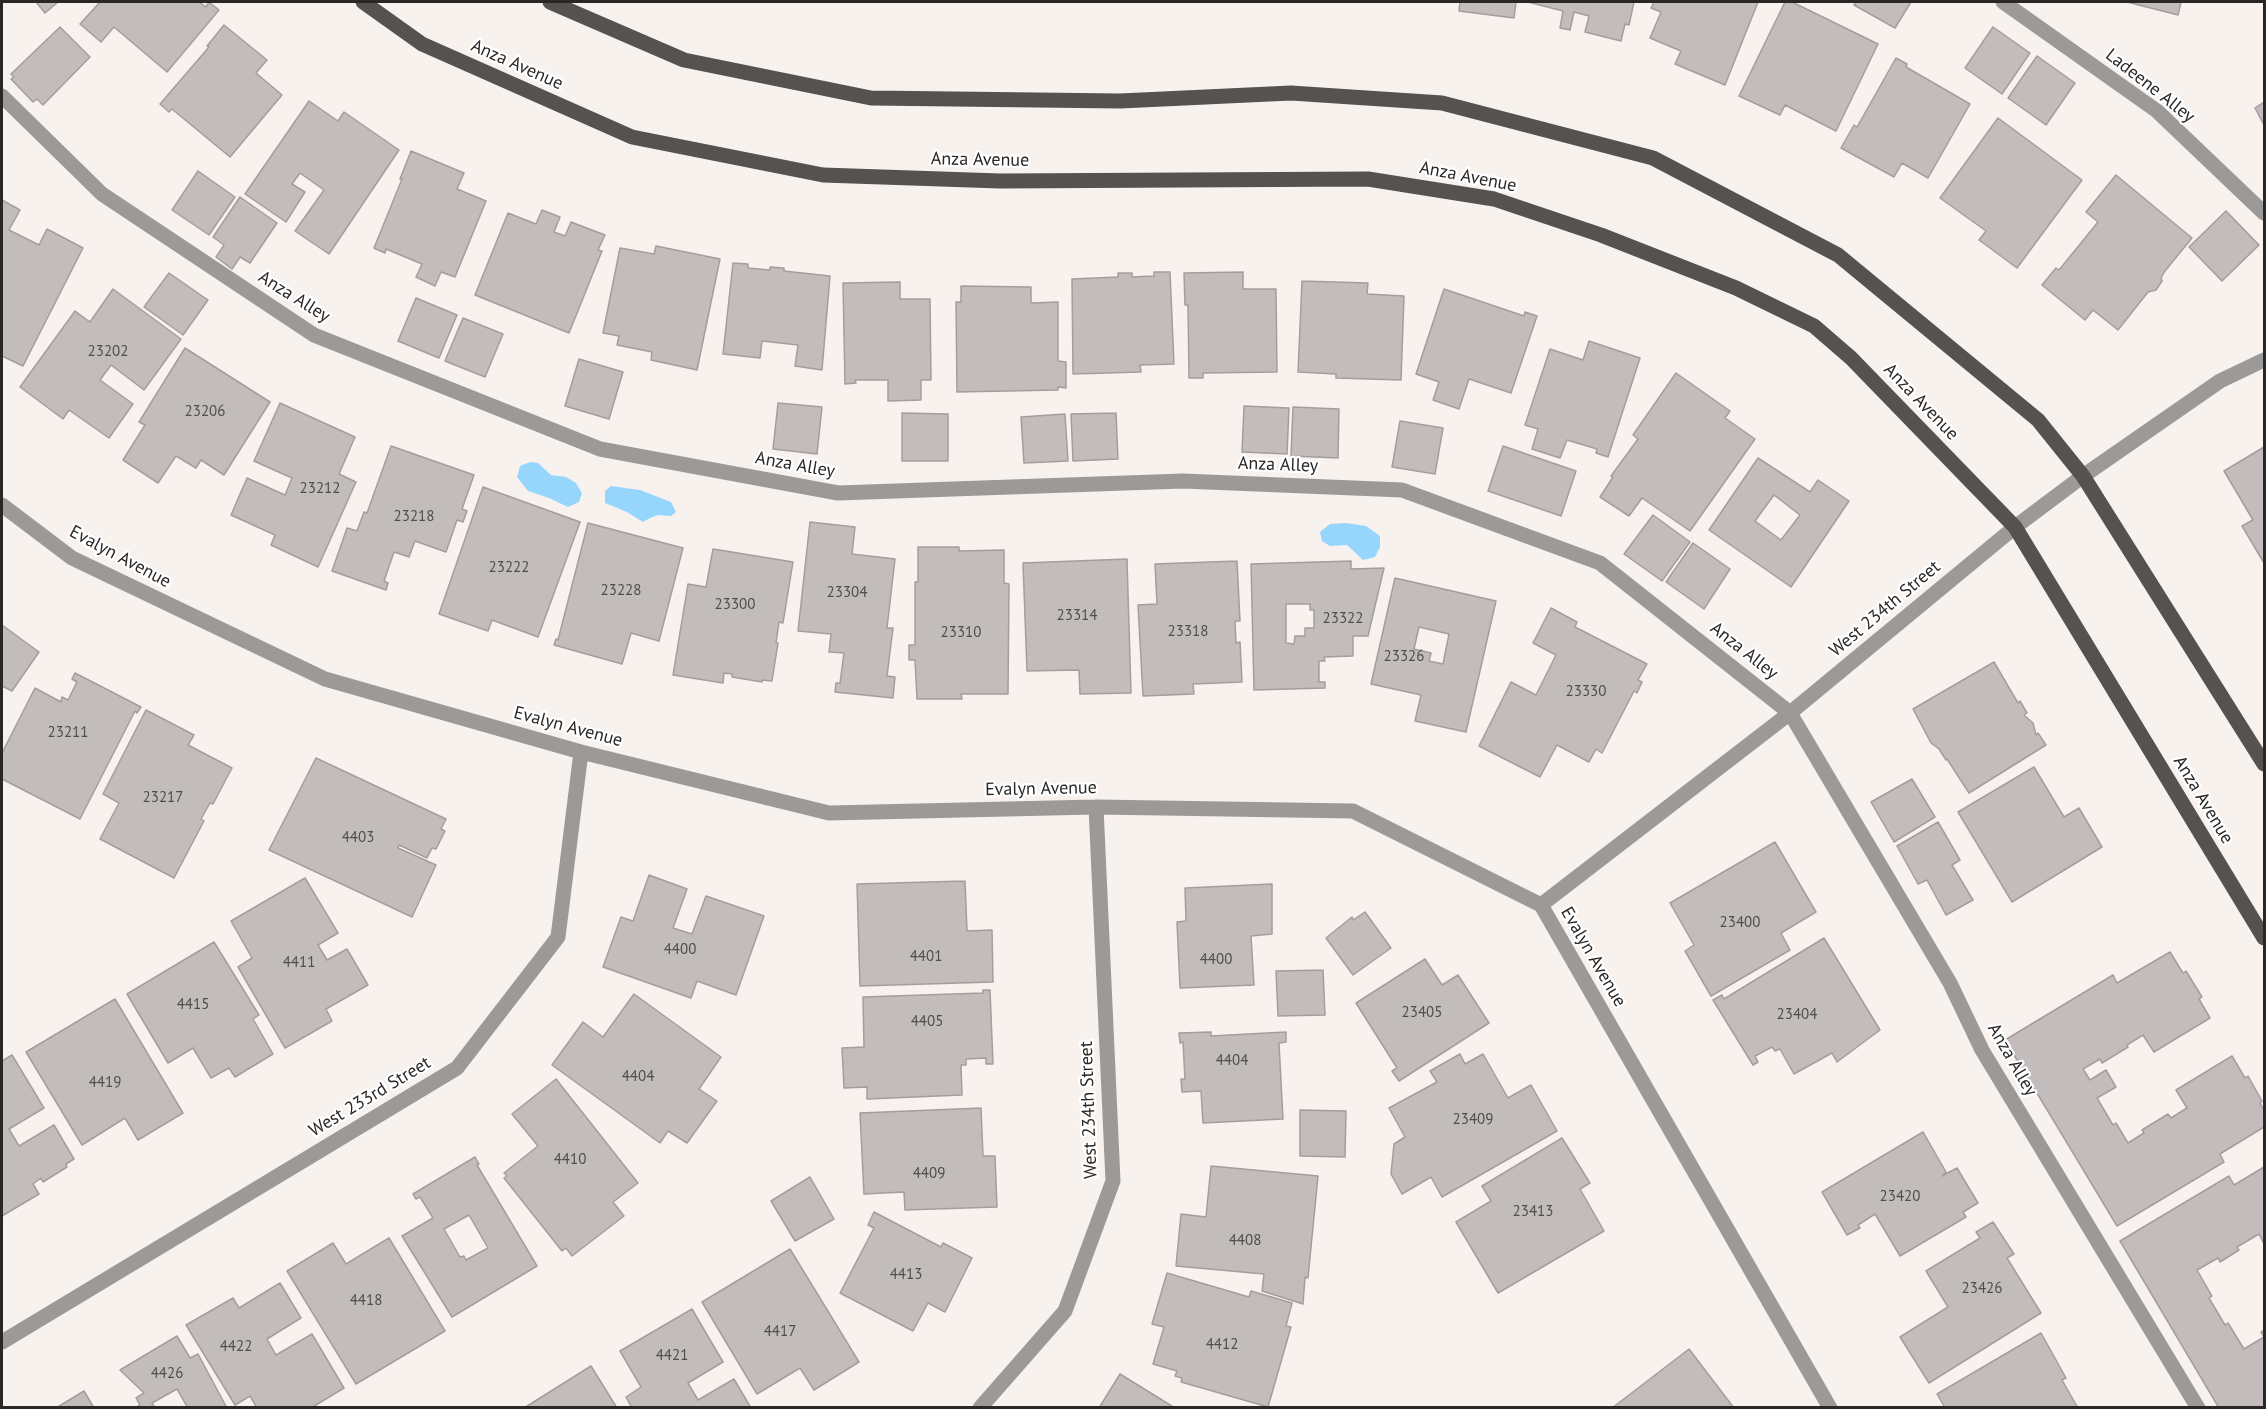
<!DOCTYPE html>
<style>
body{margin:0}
#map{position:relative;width:2266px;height:1409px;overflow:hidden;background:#f8f2ef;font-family:"PT Sans",sans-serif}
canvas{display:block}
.frame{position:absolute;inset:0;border:3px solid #2a2827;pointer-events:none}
</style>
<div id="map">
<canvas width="2266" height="1409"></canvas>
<div class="frame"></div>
</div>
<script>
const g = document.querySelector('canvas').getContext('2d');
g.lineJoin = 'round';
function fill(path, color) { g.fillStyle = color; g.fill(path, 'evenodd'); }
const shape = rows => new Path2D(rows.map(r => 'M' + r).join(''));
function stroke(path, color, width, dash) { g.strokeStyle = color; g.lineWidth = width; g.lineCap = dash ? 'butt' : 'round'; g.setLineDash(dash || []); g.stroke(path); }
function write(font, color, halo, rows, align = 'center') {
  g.font = font + ' "PT Sans",sans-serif'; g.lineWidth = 4.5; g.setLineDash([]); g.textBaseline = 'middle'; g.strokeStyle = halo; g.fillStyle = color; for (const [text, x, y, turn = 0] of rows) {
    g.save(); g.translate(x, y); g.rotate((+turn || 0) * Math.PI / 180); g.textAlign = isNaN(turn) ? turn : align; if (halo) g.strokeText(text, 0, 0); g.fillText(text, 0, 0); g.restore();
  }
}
fill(shape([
 [530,462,538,463,551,475,566,477,576,483,582,493,579,502,568,507,549,498,528,491,517,477,520,466],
 [611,486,640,490,671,502,676,512,671,516,658,515,650,518,643,522,627,512,605,503,605,491],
 [1346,523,1366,526,1380,536,1380,547,1375,557,1363,560,1347,545,1330,546,1322,541,1320,532,1330,524]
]), '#97d6fc');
const building = shape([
 [36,2,58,2,45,13,36,2],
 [100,2,199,2,206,7,209,2,219,10,167,72,114,27,101,42,80,24,100,2],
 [1460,2,1516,2,1514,18,1459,11,1460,2],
 [1528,2,1634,2,1629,25,1625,24,1621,41,1585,32,1589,16,1574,12,1570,30,1560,28,1563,11,1528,2],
 [1654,2,1758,2,1725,85,1675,64,1681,51,1650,38,1661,12,1651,8,1654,2],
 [1785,2,1792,2,1878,44,1836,131,1785,105,1780,115,1739,96,1785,2],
 [1856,2,1911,2,1895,28,1854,5,1856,2],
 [2127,2,2181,2,2178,15,2127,2],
 [224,25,267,60,256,73,282,95,230,157,172,109,169,112,160,104,209,47,207,46,224,25],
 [60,27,90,57,43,105,37,99,33,102,11,79,14,77,11,74,60,27],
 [1993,27,2030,53,2002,94,1965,68,1993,27],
 [2037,56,2075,83,2046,125,2008,98,2037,56],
 [1896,58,1907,64,1906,67,1970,104,1928,178,1902,163,1894,177,1841,148,1854,125,1857,127,1896,58],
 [309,101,338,121,344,112,399,150,329,254,295,231,324,190,300,173,292,184,305,192,286,222,245,194,309,101],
 [2264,102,2264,125,2255,108,2264,102],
 [1998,118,2082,180,2017,268,1979,240,1986,231,1940,198,1998,118],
 [411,151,464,173,457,189,486,201,455,277,441,272,435,286,416,277,422,264,386,249,385,253,374,248,402,179,400,179,411,151],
 [198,171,235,197,209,235,172,210,198,171],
 [2116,175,2192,238,2165,271,2161,278,2162,281,2156,290,2148,292,2118,330,2093,310,2085,320,2042,285,2056,268,2059,270,2098,222,2086,212,2116,175],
 [240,197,277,223,250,263,240,257,232,269,216,257,224,245,213,237,240,197],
 [2,200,20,210,9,230,39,245,47,229,83,248,23,366,2,356,2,200],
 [542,210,560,217,554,232,565,236,571,222,605,235,598,250,602,251,569,333,475,295,508,213,536,224,542,210],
 [2226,211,2259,245,2222,281,2189,247,2226,211],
 [656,246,720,259,697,370,651,360,652,352,617,345,619,336,603,333,620,248,654,254,656,246],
 [733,263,748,264,748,268,770,270,770,267,784,268,784,271,830,276,822,370,795,366,798,345,762,341,760,358,723,354,733,263],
 [1154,272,1170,272,1174,364,1140,365,1141,372,1073,374,1072,279,1118,277,1118,273,1132,273,1132,277,1154,276,1154,272],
 [1243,272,1243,289,1276,289,1277,372,1203,373,1203,378,1189,378,1188,305,1185,305,1184,273,1243,272],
 [169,273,208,300,183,335,144,307,169,273],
 [1302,281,1368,283,1367,294,1404,296,1401,380,1336,378,1336,374,1298,372,1302,281],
 [900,282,900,299,930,299,931,380,921,380,921,400,888,401,888,380,855,380,856,383,845,384,843,283,900,282],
 [961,286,1031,287,1031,303,1058,302,1058,361,1066,362,1066,388,1058,387,1058,390,957,392,956,302,961,302,961,286],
 [113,289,181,339,144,390,111,365,100,380,133,404,109,438,69,410,63,419,20,387,75,311,90,322,113,289],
 [1444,289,1524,316,1525,312,1537,316,1511,393,1469,379,1459,409,1433,400,1439,382,1416,374,1444,289],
 [416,298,457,315,439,358,398,341,416,298],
 [463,318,503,334,485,377,445,361,463,318],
 [1589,341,1640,358,1608,457,1596,453,1597,449,1567,440,1560,458,1532,449,1538,429,1525,425,1550,349,1583,360,1589,341],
 [185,348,270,402,224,475,201,460,196,468,176,456,158,483,123,460,145,425,139,422,185,348],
 [579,359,623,372,609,419,565,406,579,359],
 [1676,373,1730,411,1725,418,1755,439,1690,531,1642,498,1629,516,1600,497,1613,477,1611,476,1638,439,1633,435,1676,373],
 [280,403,355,437,339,474,356,482,318,567,271,545,275,535,231,515,247,478,285,495,292,478,254,461,280,403],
 [778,403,822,407,817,454,773,449,778,403],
 [1244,406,1289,408,1287,454,1242,452,1244,406],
 [1293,407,1339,409,1338,458,1291,456,1293,407],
 [902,413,948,414,948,461,902,461,902,413],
 [1116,413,1118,459,1073,461,1071,414,1116,413],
 [1065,414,1068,461,1024,463,1021,417,1065,414],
 [1400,421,1443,428,1435,474,1392,467,1400,421],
 [391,446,474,475,462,509,467,511,463,522,457,520,446,552,415,541,409,557,394,552,384,581,388,583,386,590,332,571,347,528,357,531,364,512,367,513,391,446],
 [1503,446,1576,471,1561,516,1488,491,1503,446],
 [2264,447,2264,563,2242,526,2253,520,2224,471,2264,447],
 [1758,458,1810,492,1818,480,1849,501,1791,587,1709,530,1758,458],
 [1774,495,1800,515,1781,540,1755,521,1774,495],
 [483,487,580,522,538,637,492,620,488,631,439,614,483,487],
 [1653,515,1690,542,1662,581,1624,554,1653,515],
 [810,522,855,527,852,554,895,559,887,628,893,628,887,676,895,677,893,698,835,692,836,683,840,683,844,653,829,652,831,634,798,631,810,522],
 [588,523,683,548,659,641,631,633,622,664,554,645,556,639,558,640,588,523],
 [1693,543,1730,569,1704,609,1666,582,1693,543],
 [918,547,959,547,959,551,1004,550,1004,583,1009,584,1008,694,961,694,962,699,917,699,915,660,909,660,909,645,915,645,915,582,918,582,918,547],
 [713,549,793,562,783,623,779,622,776,643,778,643,772,681,762,680,762,682,732,677,732,674,724,673,723,683,673,675,688,584,706,587,713,549],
 [1127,559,1131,693,1080,694,1079,670,1027,671,1023,563,1127,559],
 [1237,561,1240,621,1235,621,1236,643,1240,642,1242,682,1193,684,1194,694,1143,696,1138,605,1157,604,1155,564,1237,561],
 [1351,561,1351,569,1384,568,1368,636,1353,636,1353,656,1324,657,1325,661,1319,661,1319,682,1325,682,1325,688,1254,690,1251,564,1351,561],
 [1286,604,1310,604,1310,610,1314,610,1314,628,1305,628,1305,636,1295,636,1294,644,1286,643,1286,604],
 [1395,578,1496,601,1466,732,1415,721,1421,695,1371,684,1395,578],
 [1419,627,1449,634,1443,664,1429,661,1431,653,1414,649,1419,627],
 [1551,608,1577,622,1575,627,1647,664,1638,680,1642,682,1637,693,1634,691,1602,753,1596,749,1589,762,1557,745,1540,777,1479,746,1511,682,1536,695,1556,655,1533,643,1551,608],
 [2,625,39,652,12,691,2,686,2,625],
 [1994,662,2018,703,2020,701,2027,713,2024,715,2033,723,2036,735,2038,733,2046,745,1969,793,1947,759,1946,760,1939,749,1931,743,1913,709,1994,662],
 [75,673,141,707,137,713,135,711,80,819,2,779,2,753,35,688,61,702,62,697,68,700,77,682,72,679,75,673],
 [146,710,194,735,188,745,232,768,213,804,210,803,201,819,204,821,174,878,100,839,119,803,103,794,146,710],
 [316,758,446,819,441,829,445,831,436,849,432,848,427,858,399,845,398,848,436,865,412,917,269,850,316,758],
 [2034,767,2064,817,2079,808,2102,847,2012,902,1958,812,2034,767],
 [1912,779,1935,817,1894,842,1871,802,1912,779],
 [1938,822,1960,860,1952,865,1973,900,1946,915,1927,880,1918,884,1897,846,1938,822],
 [1775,842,1816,912,1781,933,1790,950,1711,996,1685,951,1694,945,1670,903,1775,842],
 [649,875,687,889,673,928,692,934,706,896,764,916,736,995,697,981,691,998,603,967,621,917,633,921,649,875],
 [305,878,338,933,318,945,327,960,347,949,368,985,326,1009,332,1021,285,1048,238,967,252,958,231,921,305,878],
 [965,881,967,931,992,930,993,982,860,986,857,884,965,881],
 [1272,884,1272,934,1251,936,1254,985,1180,988,1177,922,1186,921,1185,888,1272,884],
 [1365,912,1391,948,1353,975,1326,938,1352,917,1353,920,1365,912],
 [1824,938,1880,1030,1837,1062,1832,1053,1794,1074,1780,1049,1775,1051,1772,1047,1755,1056,1758,1062,1753,1065,1713,1000,1722,995,1724,999,1824,938],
 [214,942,259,1015,253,1019,273,1054,235,1077,229,1068,211,1078,193,1048,168,1063,127,994,214,942],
 [2170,952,2183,973,2186,971,2202,997,2199,999,2210,1018,2154,1052,2143,1035,2127,1045,2128,1047,2102,1063,2100,1059,2083,1069,2090,1080,2106,1070,2116,1087,2097,1098,2113,1125,2116,1123,2128,1143,2144,1133,2142,1130,2168,1114,2171,1118,2187,1108,2176,1090,2232,1056,2245,1078,2248,1076,2262,1101,2260,1103,2264,1110,2264,1127,2220,1154,2224,1162,2117,1226,2005,1040,2113,975,2117,983,2170,952],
 [1425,959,1442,985,1458,975,1489,1023,1399,1081,1392,1071,1397,1068,1356,1003,1425,959],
 [1323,970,1325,1015,1278,1016,1276,971,1323,970],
 [983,990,990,990,993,1064,986,1064,986,1058,966,1059,966,1065,961,1065,962,1095,867,1099,867,1087,844,1088,842,1048,864,1047,863,997,983,993,983,990],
 [634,994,721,1057,699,1089,717,1101,687,1143,668,1131,660,1143,552,1065,583,1022,603,1037,634,994],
 [115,999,183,1113,138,1140,125,1118,82,1145,26,1052,115,999],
 [1211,1032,1211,1036,1286,1032,1286,1042,1279,1043,1283,1119,1203,1123,1201,1091,1182,1092,1181,1079,1185,1079,1183,1042,1180,1043,1179,1033,1211,1032],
 [1460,1054,1465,1064,1483,1054,1508,1098,1531,1085,1557,1131,1442,1197,1431,1177,1402,1194,1391,1174,1394,1144,1405,1137,1389,1108,1437,1082,1430,1071,1460,1054],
 [12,1055,44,1108,9,1129,19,1146,54,1125,74,1159,66,1164,67,1167,43,1182,41,1178,33,1184,39,1194,2,1216,2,1061,12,1055],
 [556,1079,638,1183,613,1202,624,1216,572,1256,566,1248,562,1251,504,1178,507,1176,504,1173,538,1146,512,1114,556,1079],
 [981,1108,983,1156,995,1156,997,1207,905,1210,904,1192,864,1194,860,1113,981,1108],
 [1300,1110,1346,1111,1345,1157,1300,1156,1300,1110],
 [1923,1132,1946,1172,1942,1176,1957,1168,1978,1203,1963,1212,1966,1217,1900,1256,1875,1214,1858,1225,1860,1228,1847,1235,1822,1192,1923,1132],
 [1562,1138,1590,1183,1580,1189,1604,1231,1498,1293,1456,1222,1491,1201,1482,1186,1562,1138],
 [475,1157,479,1164,477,1165,537,1266,452,1317,402,1236,433,1218,420,1197,416,1199,413,1194,475,1157],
 [469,1215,488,1248,466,1260,464,1256,460,1257,444,1229,469,1215],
 [1211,1166,1318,1176,1308,1278,1305,1277,1303,1304,1262,1291,1264,1274,1176,1266,1181,1214,1206,1217,1211,1166],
 [2264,1167,2264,1244,2259,1234,2237,1247,2239,1250,2220,1262,2218,1258,2197,1270,2212,1296,2209,1298,2225,1325,2228,1323,2244,1349,2264,1337,2261,1332,2264,1330,2264,1408,2219,1408,2120,1241,2229,1176,2234,1185,2264,1167],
 [810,1177,834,1219,795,1241,771,1201,810,1177],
 [874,1212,941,1247,943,1243,972,1258,945,1312,928,1303,913,1331,840,1293,874,1228,868,1225,874,1212],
 [1993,1222,2014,1254,2007,1258,2041,1313,1929,1383,1900,1337,1948,1307,1926,1271,1980,1238,1976,1232,1993,1222],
 [389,1238,445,1331,356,1384,287,1271,333,1243,346,1264,389,1238],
 [790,1249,859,1362,814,1390,800,1368,757,1394,702,1302,790,1249],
 [1167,1273,1249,1297,1251,1291,1292,1303,1286,1326,1291,1327,1268,1407,1181,1382,1182,1378,1175,1376,1177,1371,1153,1364,1164,1327,1152,1324,1167,1273],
 [280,1283,301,1318,267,1339,276,1355,312,1334,344,1388,311,1408,257,1408,250,1396,235,1405,186,1325,233,1298,239,1308,280,1283],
 [692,1309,723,1362,688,1383,698,1400,734,1379,751,1408,632,1408,626,1397,641,1387,620,1351,692,1309],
 [2041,1333,2066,1378,2062,1380,2078,1408,1945,1408,1937,1394,2041,1333],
 [177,1336,190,1358,198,1354,227,1408,188,1408,177,1389,152,1403,155,1408,135,1408,140,1405,136,1398,144,1393,120,1370,177,1336],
 [1689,1349,1734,1408,1612,1408,1689,1349],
 [591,1366,617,1408,524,1408,591,1366],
 [1120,1374,1175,1408,1099,1408,1120,1374],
 [84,1391,94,1408,56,1408,84,1391]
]);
fill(building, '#c3bcbc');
stroke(building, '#a49d9d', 1.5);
stroke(shape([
 [2003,2,2157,111,2264,213],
 [2,96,102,194,314,335,600,449,838,493,1183,481,1402,490,1600,563,1790,713,1950,983,1982,1050,2198,1408],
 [2,505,72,558,325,679,581,752,829,813,1096,807,1353,811,1541,905,1830,1408],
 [1541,905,1790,713,2015,527,2083,476,2220,381,2264,360],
 [2,1342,457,1068,558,937,581,752],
 [980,1408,1065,1311,1113,1181,1096,807]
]), '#9c9a98', 15);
stroke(shape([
 [363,2,422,44,632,137,823,175,1000,181,1368,179,1494,199,1601,235,1736,288,1814,326,1851,358,2015,527,2264,938],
 [550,2,684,60,871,98,1120,101,1291,93,1442,103,1653,158,1838,255,2038,420,2083,476,2264,764]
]), '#55524f', 15);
write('15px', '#504d4c', null, [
 ["23202",108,352],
 ["23206",205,412],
 ["23212",320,489],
 ["23218",414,517],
 ["23222",509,568],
 ["23228",621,591],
 ["23304",847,593],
 ["23300",735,605],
 ["23314",1077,616],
 ["23322",1343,619],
 ["23318",1188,632],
 ["23310",961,633],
 ["23326",1404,657],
 ["23330",1586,692],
 ["23211",68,733],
 ["23217",163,798],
 ["4403",358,838],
 ["23400",1740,923],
 ["4400",680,950],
 ["4401",926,957],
 ["4400",1216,960],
 ["4411",299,963],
 ["4415",193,1005],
 ["23405",1422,1013],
 ["23404",1797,1015],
 ["4405",927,1022],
 ["4404",1232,1061],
 ["4404",638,1077],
 ["4419",105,1083],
 ["23409",1473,1120],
 ["4410",570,1160],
 ["4409",929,1174],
 ["23420",1900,1197],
 ["23413",1533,1212],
 ["4408",1245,1241],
 ["4413",906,1275],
 ["23426",1982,1289],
 ["4418",366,1301],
 ["4417",780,1332],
 ["4412",1222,1345],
 ["4422",236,1347],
 ["4421",672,1356],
 ["4426",167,1374]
]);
write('18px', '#2a2827', '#fff', [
 ["Anza Avenue",517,65,24],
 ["Ladeene Alley",2150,86,38],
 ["Anza Avenue",980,160,1],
 ["Anza Avenue",1468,177,11],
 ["Anza Alley",294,297,32],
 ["Anza Avenue",1921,402,46],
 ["Anza Alley",795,465,10],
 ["Anza Alley",1278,465,2],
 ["Evalyn Avenue",120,557,28],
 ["West 234th Street",1885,609,-40],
 ["Anza Alley",1744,651,38],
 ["Evalyn Avenue",568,727,15],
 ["Evalyn Avenue",1041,789,-1],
 ["Anza Avenue",2203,800,59],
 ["Evalyn Avenue",1593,957,60],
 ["Anza Alley",2012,1060,60],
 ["West 233rd Street",370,1097,-31],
 ["West 234th Street",1089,1110,-92]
]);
</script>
